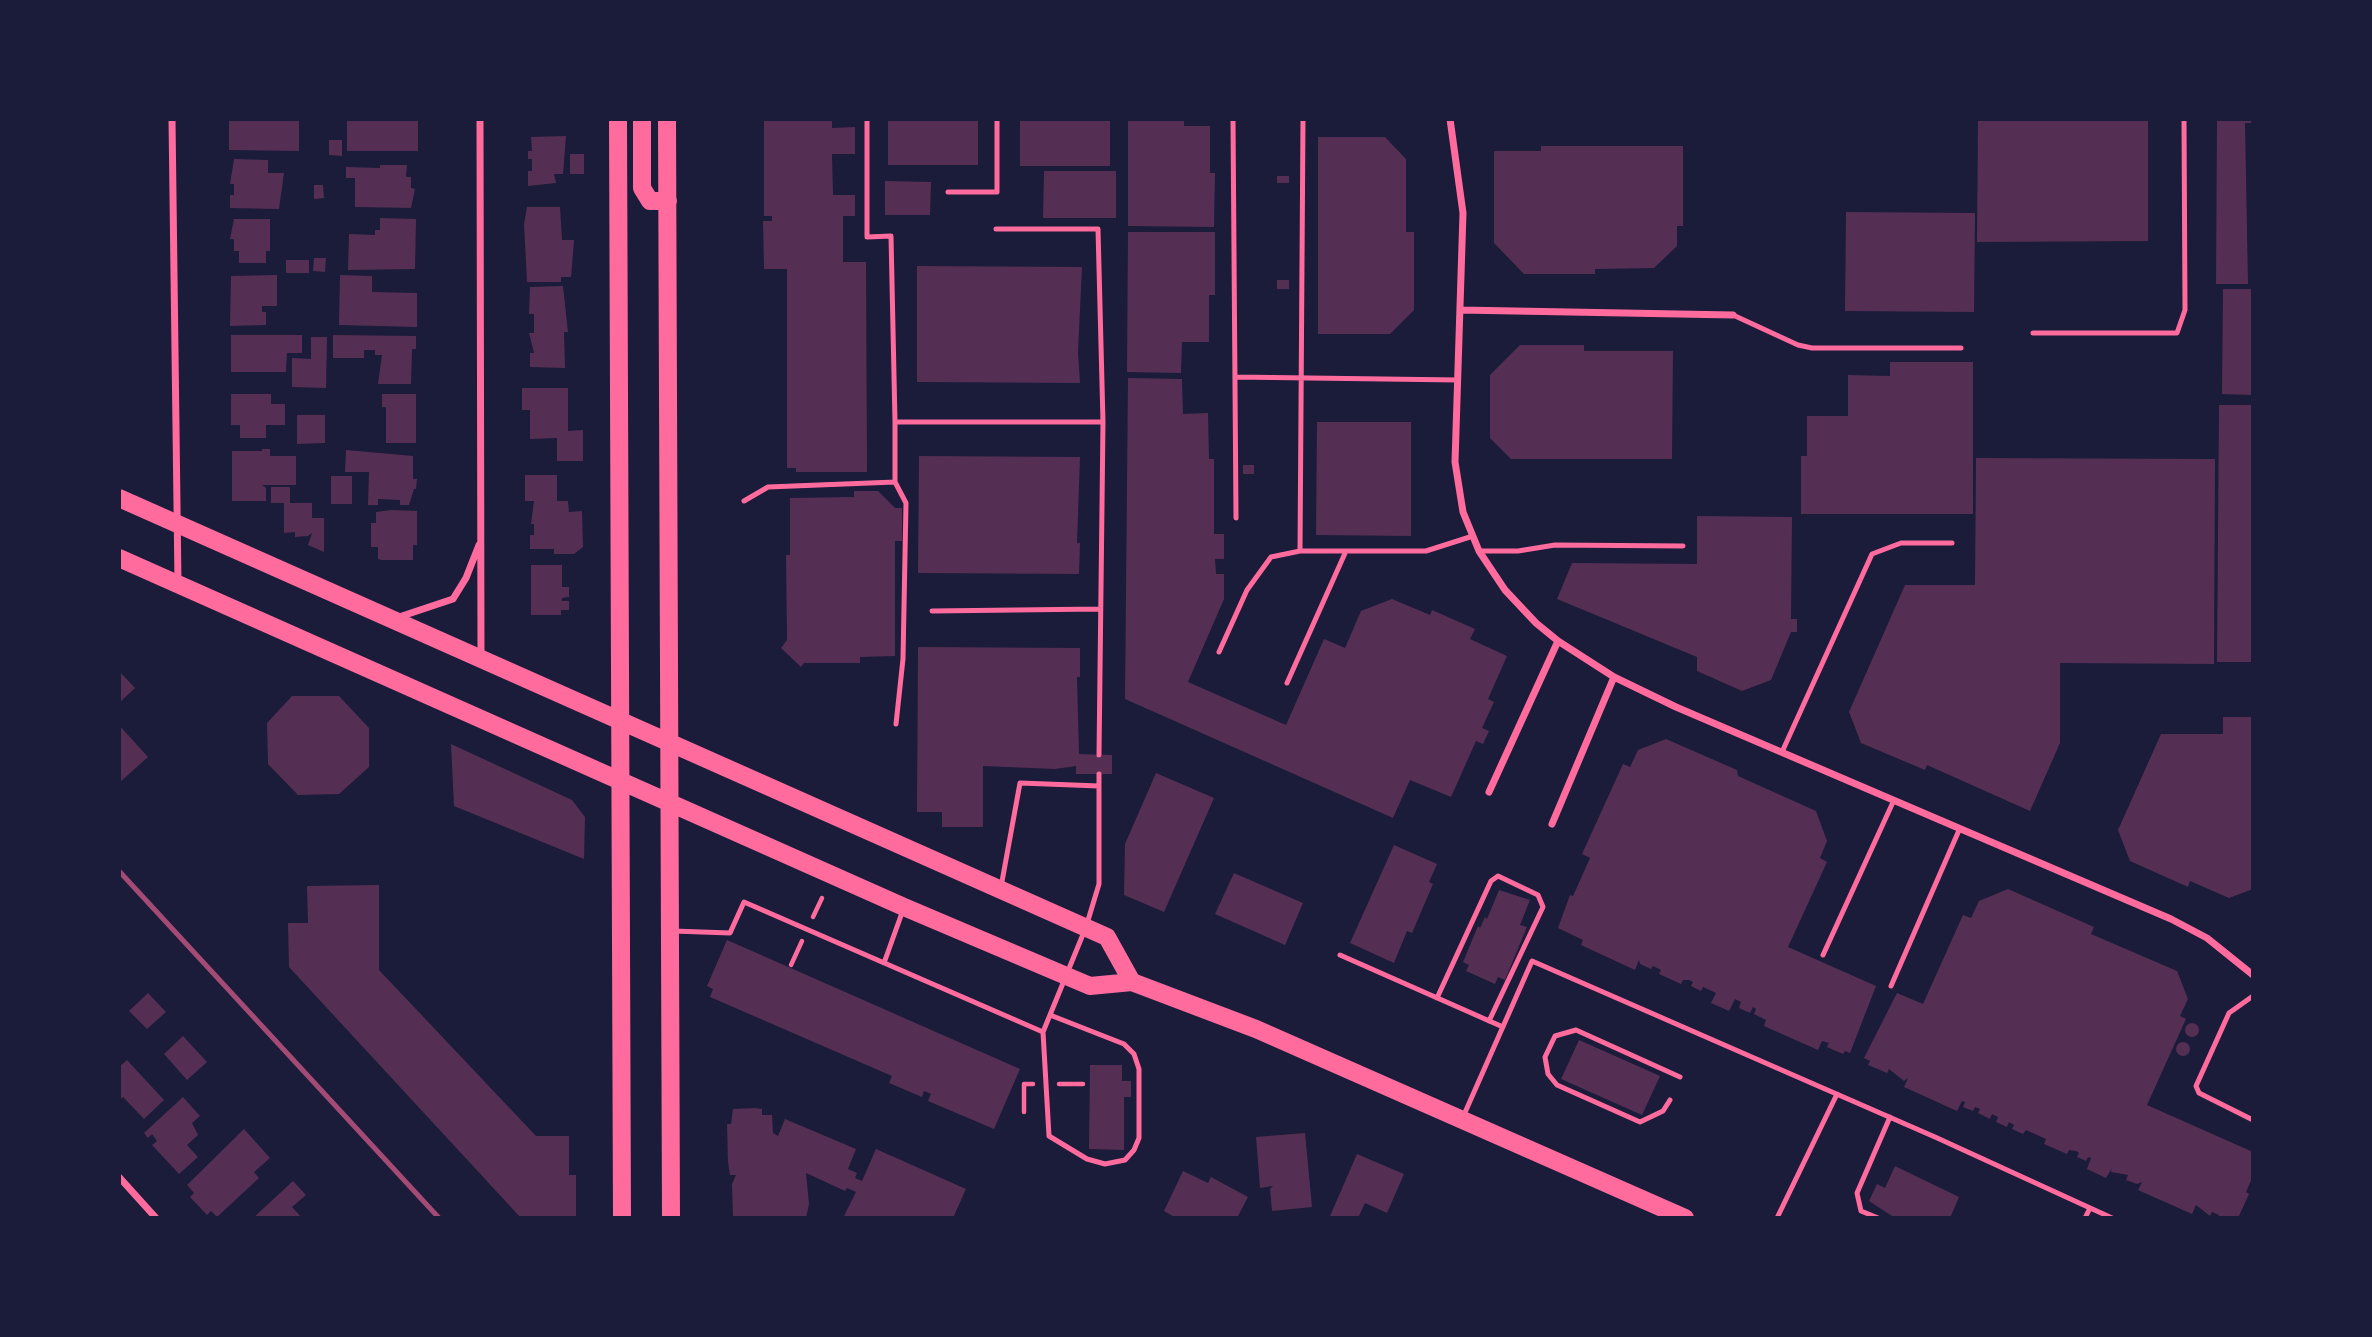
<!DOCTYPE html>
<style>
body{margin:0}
#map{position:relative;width:2372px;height:1337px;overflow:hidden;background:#1b1b3a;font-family:"Source Sans 3",sans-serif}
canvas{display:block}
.frame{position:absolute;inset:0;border:121px solid #1b1b3a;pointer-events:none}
</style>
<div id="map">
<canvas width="2372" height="1337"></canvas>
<div class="frame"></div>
</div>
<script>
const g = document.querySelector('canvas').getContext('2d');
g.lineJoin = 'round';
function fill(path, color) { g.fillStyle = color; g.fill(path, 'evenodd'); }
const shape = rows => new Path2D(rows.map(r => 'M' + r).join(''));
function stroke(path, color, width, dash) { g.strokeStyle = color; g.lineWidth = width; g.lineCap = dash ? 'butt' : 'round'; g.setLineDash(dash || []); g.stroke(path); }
fill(shape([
 [229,119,299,119,299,151,229,150],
 [347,119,418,119,418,151,347,151],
 [764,119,832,119,832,128,855,127,855,154,832,154,833,195,855,195,855,216,843,216,843,262,866,262,867,472,796,472,796,468,787,468,787,269,764,269,763,221,772,221,772,216,764,216],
 [888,119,978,119,978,165,888,165],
 [1020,119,1110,119,1110,166,1020,166],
 [1128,119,1184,119,1184,126,1210,126,1210,173,1215,173,1214,227,1128,226],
 [1978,119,2148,119,2148,241,1977,242],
 [2217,119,2253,119,2253,123,2245,123,2248,284,2216,284],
 [566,136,563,174,554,174,556,183,528,186,528,171,532,171,532,159,528,159,528,151,532,151,531,137],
 [1318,137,1385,137,1406,159,1406,232,1414,232,1414,310,1390,334,1318,334],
 [329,140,342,140,342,156,329,155],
 [1541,146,1683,146,1683,226,1677,226,1677,246,1654,268,1595,269,1595,274,1524,274,1494,243,1494,151,1541,151],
 [570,154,584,154,584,174,570,174],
 [234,159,268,160,268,173,284,173,279,209,230,208,230,195,234,195,234,184,230,184],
 [380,165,407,165,406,177,411,177,411,188,415,189,411,208,355,207,355,178,346,178,346,167,380,168],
 [1044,171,1116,171,1116,218,1043,218],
 [1277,176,1289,176,1289,183,1277,183],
 [885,181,931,182,930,215,885,215],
 [314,185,323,185,324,198,314,199],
 [527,207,560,207,562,240,574,240,571,277,561,277,561,282,527,282,524,224],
 [1846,212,1975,213,1974,312,1845,311],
 [380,218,416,219,415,269,348,270,349,234,375,235,375,230,380,230],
 [234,219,270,219,270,251,266,251,266,263,239,263,239,251,234,251,234,239,230,239],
 [1128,232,1215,232,1215,295,1209,295,1209,342,1182,342,1181,373,1127,372],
 [314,258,326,258,325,272,313,271],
 [286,260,309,260,309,273,286,273],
 [917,266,1082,267,1078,352,1080,383,917,382],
 [277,275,277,306,262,306,262,312,266,312,266,325,230,326,231,276],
 [340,275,372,276,372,292,417,293,417,327,339,325],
 [1277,280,1289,280,1289,289,1277,289],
 [563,286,568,332,564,332,565,368,530,367,530,353,534,353,529,333,534,333,534,314,529,314,530,287],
 [2223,289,2253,289,2253,395,2222,394],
 [231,335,302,335,302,353,287,353,286,372,231,372],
 [333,335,416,336,416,349,412,349,411,384,378,384,382,355,375,355,375,350,364,350,364,358,333,358],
 [311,337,327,337,326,388,292,387,292,358,311,359],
 [1520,345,1584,345,1584,351,1673,351,1672,459,1511,459,1490,438,1490,375],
 [1890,362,1973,362,1973,514,1801,514,1801,456,1807,456,1807,416,1848,416,1848,375,1890,376],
 [1128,378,1182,379,1183,414,1208,413,1209,459,1214,459,1214,534,1224,534,1224,559,1215,559,1216,574,1224,574,1224,599,1188,682,1286,725,1324,639,1345,648,1361,611,1392,599,1430,615,1432,610,1475,629,1470,639,1507,656,1488,699,1494,702,1482,728,1489,731,1483,744,1476,741,1451,797,1410,780,1393,818,1125,699],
 [522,388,568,388,568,431,583,430,583,461,557,461,557,438,530,439,530,410,522,410],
 [231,394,271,394,271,404,285,404,285,425,266,425,266,438,240,438,240,425,231,425],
 [382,394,416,394,416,443,386,443,386,407,382,407],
 [2219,405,2252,405,2253,662,2217,662],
 [297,415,325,415,325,443,297,444],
 [1317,422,1411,422,1411,536,1316,535],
 [262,449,270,449,270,456,296,456,296,485,262,485,266,488,266,501,232,501,232,451,262,451],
 [346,450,413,456,413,479,417,479,416,489,414,489,409,505,400,505,400,500,378,499,378,505,368,505,369,472,345,472],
 [919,456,1080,457,1077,543,1080,543,1079,574,918,573],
 [1976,458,2215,459,2214,664,2060,663,2060,743,2030,811,1927,765,1925,770,1861,743,1849,712,1905,585,1975,585],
 [1243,465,1254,465,1254,474,1243,474],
 [525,475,557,475,557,501,568,501,569,512,582,511,583,547,574,554,554,554,554,549,530,549,530,535,534,535,534,524,531,524,534,501,525,501],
 [331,476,352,476,352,504,331,504],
 [271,487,290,487,290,503,312,503,312,518,324,518,324,552,308,545,312,533,308,536,295,537,295,532,284,533,284,503,271,503],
 [854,491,878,491,895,508,902,508,902,541,895,541,895,656,860,657,860,663,804,663,801,667,781,648,787,640,786,555,790,555,790,498,854,497],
 [391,510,417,511,417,545,413,545,413,560,382,560,378,559,378,547,371,547,371,523,376,523,376,512],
 [1697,516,1792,517,1791,619,1797,619,1797,632,1791,632,1771,680,1742,691,1697,671,1697,657,1557,599,1572,563,1697,564],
 [531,565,562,565,562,587,569,587,569,597,562,598,562,601,569,601,569,610,561,610,561,615,531,615],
 [918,647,1080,648,1080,677,1077,677,1079,754,1112,755,1112,774,1076,774,1076,766,1055,769,983,766,983,827,942,827,942,812,917,812],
 [119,671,135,688,119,703],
 [292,696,339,696,369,728,369,767,339,794,298,795,268,764,267,723],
 [2223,717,2253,717,2253,889,2229,898,2190,881,2188,887,2130,861,2118,830,2161,734,2223,734],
 [119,725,148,757,119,783],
 [1666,739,1737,770,1738,776,1816,811,1827,841,1820,858,1827,862,1788,947,1876,986,1850,1053,1845,1051,1843,1054,1827,1047,1829,1043,1822,1041,1818,1050,1764,1026,1766,1020,1754,1014,1756,1009,1753,1007,1750,1013,1739,1008,1741,1002,1735,999,1729,1011,1711,1003,1716,993,1703,987,1701,991,1691,986,1693,982,1689,980,1683,980,1681,984,1659,974,1661,970,1653,966,1651,969,1640,964,1639,960,1635,970,1581,945,1583,940,1558,928,1570,895,1573,896,1590,858,1582,854,1623,764,1630,767,1638,750],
 [451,744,572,800,585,817,584,859,454,806],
 [1156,773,1214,798,1164,912,1124,895,1125,844],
 [1394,845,1437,864,1429,882,1433,884,1412,933,1407,931,1394,963,1350,943],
 [1234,873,1303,903,1285,945,1215,914],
 [379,885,379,970,536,1136,569,1136,569,1175,576,1175,576,1218,521,1218,289,967,288,923,308,923,307,886],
 [2008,889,2094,927,2091,934,2177,971,2188,999,2180,1016,2186,1019,2147,1105,2253,1152,2253,1176,2246,1192,2249,1194,2238,1218,2218,1218,2219,1215,2212,1212,2210,1216,2196,1205,2192,1214,2138,1190,2142,1182,2137,1184,2126,1180,2128,1175,2111,1172,2112,1168,2106,1178,2087,1169,2091,1158,2088,1157,2086,1161,2077,1157,2079,1153,2076,1151,2069,1150,2067,1154,2044,1144,2046,1139,2026,1130,2023,1134,2012,1129,2014,1125,2009,1122,2007,1127,1996,1122,1998,1117,1992,1114,1990,1119,1978,1113,1980,1109,1975,1107,1973,1111,1963,1107,1965,1102,1962,1101,1957,1111,1904,1087,1908,1078,1904,1081,1889,1069,1887,1073,1868,1065,1870,1061,1864,1058,1897,993,1923,1004,1963,915,1971,918,1979,901],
 [1499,890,1530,900,1520,925,1527,927,1505,980,1498,977,1495,984,1466,971,1469,965,1463,962,1478,926,1480,928,1485,917,1487,919],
 [727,940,1020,1069,994,1129,928,1101,931,1094,924,1091,922,1097,889,1083,892,1076,710,997,713,989,707,986],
 [148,993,166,1012,147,1029,129,1011],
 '2185 1030a7 7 0 1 1 14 0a7 7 0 1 1-14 0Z',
 [183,1036,207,1062,187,1080,164,1054],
 [1579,1040,1660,1076,1642,1115,1561,1079],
 '2176 1049a7 7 0 1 1 14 0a7 7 0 1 1-14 0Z',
 [127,1060,164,1100,144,1119,123,1097,119,1100,119,1067],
 [1090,1065,1122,1065,1122,1081,1131,1081,1131,1097,1124,1097,1124,1150,1089,1149],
 [183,1097,200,1116,192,1123,198,1135,187,1145,198,1157,179,1174,152,1145,157,1141,152,1134,148,1138,144,1133],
 [755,1108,762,1109,762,1115,772,1115,773,1133,778,1136,785,1119,856,1149,848,1169,857,1173,855,1178,862,1181,876,1149,966,1189,953,1218,843,1218,856,1192,847,1188,845,1191,806,1173,809,1204,806,1218,733,1218,732,1184,736,1175,730,1175,728,1162,727,1124,731,1124,733,1109],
 [244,1129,270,1158,254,1172,259,1178,217,1217,211,1211,207,1215,190,1197,194,1193,187,1185],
 [1305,1133,1312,1207,1272,1211,1270,1189,1273,1186,1260,1188,1256,1137],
 [1357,1154,1404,1174,1387,1213,1365,1203,1358,1218,1335,1218,1330,1216],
 [1895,1166,1959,1197,1950,1218,1895,1218,1869,1201,1877,1184,1885,1188],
 [1183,1171,1208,1183,1211,1177,1248,1197,1237,1218,1176,1218,1164,1211],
 [293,1181,306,1195,292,1207,302,1218,253,1218]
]), '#542f53');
stroke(shape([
 [813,917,822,898],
 [791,965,802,941],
 [1059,1084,1083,1084],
 [1024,1112,1024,1084,1033,1084]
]), '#ff6b9d', 4.5);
stroke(shape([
 [867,119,867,237,891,236,895,422,1103,422,1098,229,996,229],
 [1233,119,1236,518],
 [948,192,997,192,997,119],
 [1733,315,1798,345,1812,348,1961,348],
 [2033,333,2177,333,2185,310,2184,119],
 [1235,377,1458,380],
 [895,422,895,482,906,503,903,659,896,724],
 [744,501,768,487,895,482],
 [1300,551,1303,119],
 [1479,551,1518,551,1555,545,1683,546],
 [932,611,1099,609],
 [1219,652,1247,590,1271,557,1300,551,1426,551,1473,536],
 [1287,683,1346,551],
 [1782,752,1872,554,1901,543,1952,543],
 [1099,755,1103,422],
 [1099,774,1099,786],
 [673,931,730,933,744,902,1043,1032,1086,927,1099,884,1099,786,1020,783,1001,887],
 [1340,955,1503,1027],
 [1823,955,1894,800],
 [884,963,903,910],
 [1891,986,1960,828],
 [2253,996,2229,1013,2196,1086,2199,1093,2253,1120],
 [1437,998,1491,881,1498,876,1538,895,1543,907,1489,1021],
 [1043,1032,1049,1136,1087,1159,1105,1164,1125,1160,1134,1150,1139,1138,1139,1069,1134,1054,1124,1044,1050,1015],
 [1670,1100,1663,1111,1640,1122,1557,1085,1548,1074,1545,1057,1555,1036,1576,1030,1680,1077],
 [1463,1117,1532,961,1935,1137,2112,1218],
 [1777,1218,1837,1094],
 [1878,1218,1861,1211,1857,1193,1890,1117],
 [2085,1218,2090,1208]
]), '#ff6b9d', 5);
stroke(shape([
 [172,119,178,583],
 [480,119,481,657],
 [1450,119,1463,213,1455,462,1463,512,1479,551,1505,590,1536,623,1558,641,1614,677,1676,707,2171,919,2207,938,2253,975],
 [1460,310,1733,315],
 [399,617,453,599,466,578,479,545],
 [1489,792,1558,641],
 [1552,824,1614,677],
 [119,1177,156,1218]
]), '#ff6b9d', 7);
stroke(shape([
 [618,119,622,1218],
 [642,119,642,188,650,201,668,201],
 [667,119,671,1218],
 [119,498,1107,937,1132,982],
 [119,558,904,907,1090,986,1132,982,1256,1029,1685,1218]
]), '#ff6b9d', 18);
stroke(shape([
 [119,871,439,1218]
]), '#a44b75', 5);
</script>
